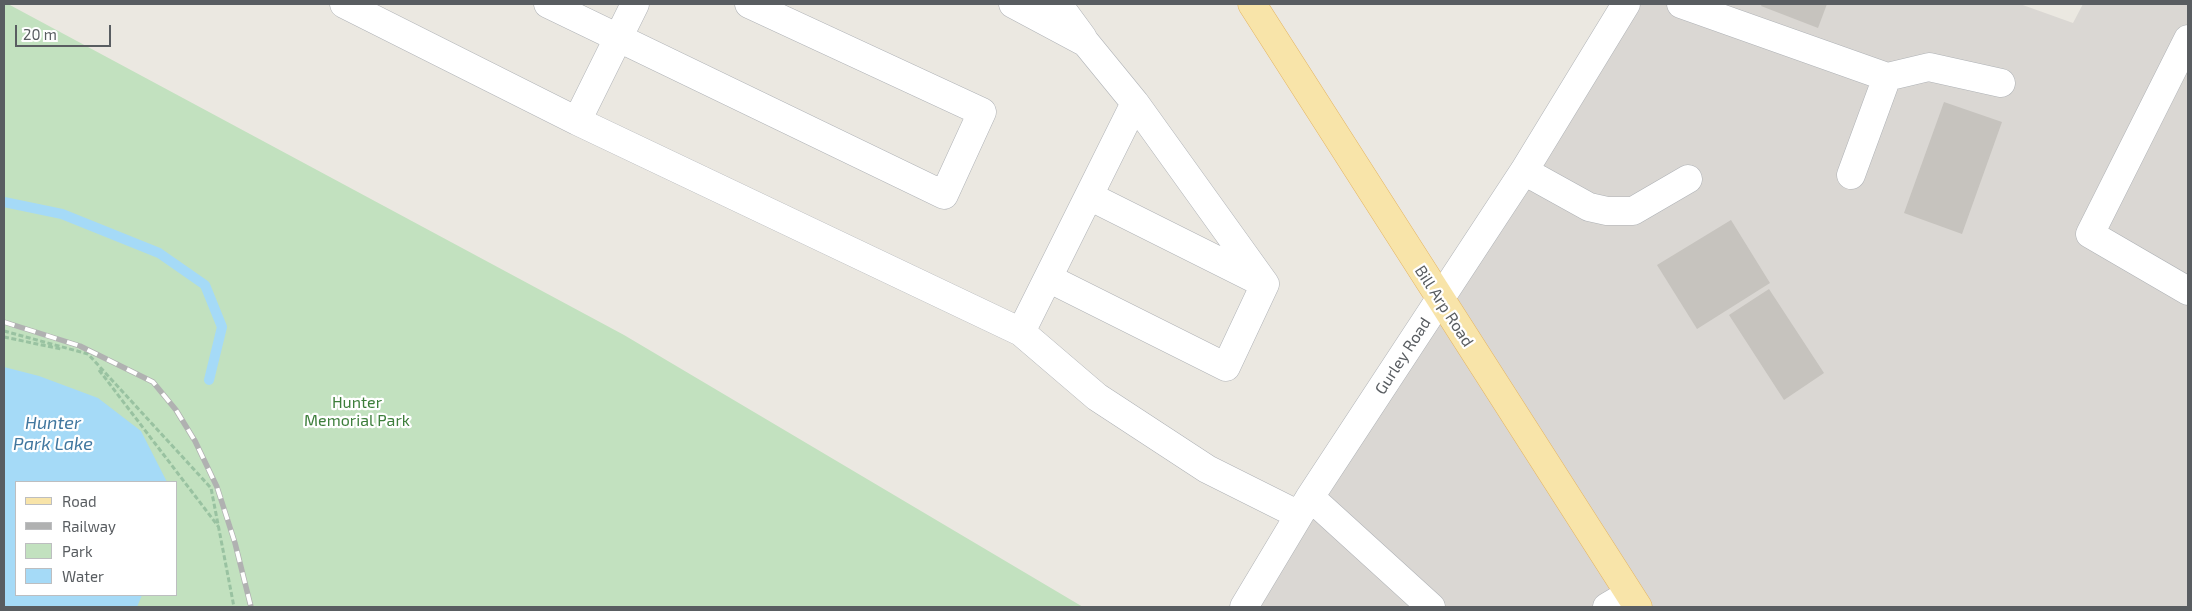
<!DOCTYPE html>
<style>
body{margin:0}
#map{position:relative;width:2192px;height:611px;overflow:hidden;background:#ebe8e1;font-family:"Exo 2",sans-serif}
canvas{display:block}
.frame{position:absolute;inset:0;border:5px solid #595d61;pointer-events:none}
.legend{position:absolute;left:15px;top:481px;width:162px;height:115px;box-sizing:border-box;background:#fff;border:1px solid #bdbec0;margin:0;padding:6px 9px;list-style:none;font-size:15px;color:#595d61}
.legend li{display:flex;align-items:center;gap:10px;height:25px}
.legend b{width:25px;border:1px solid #bdbec0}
.scale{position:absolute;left:15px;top:25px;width:96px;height:22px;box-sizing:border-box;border:2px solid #595d61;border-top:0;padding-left:6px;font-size:15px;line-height:18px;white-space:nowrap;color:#595d61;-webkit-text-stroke:4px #fff;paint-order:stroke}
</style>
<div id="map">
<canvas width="2192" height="611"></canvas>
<div class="frame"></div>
<ul class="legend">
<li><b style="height:6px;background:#f8e4a9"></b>Road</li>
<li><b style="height:6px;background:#b0b1b1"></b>Railway</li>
<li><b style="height:14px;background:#c2e1bf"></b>Park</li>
<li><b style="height:14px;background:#a5daf7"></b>Water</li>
</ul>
<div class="scale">20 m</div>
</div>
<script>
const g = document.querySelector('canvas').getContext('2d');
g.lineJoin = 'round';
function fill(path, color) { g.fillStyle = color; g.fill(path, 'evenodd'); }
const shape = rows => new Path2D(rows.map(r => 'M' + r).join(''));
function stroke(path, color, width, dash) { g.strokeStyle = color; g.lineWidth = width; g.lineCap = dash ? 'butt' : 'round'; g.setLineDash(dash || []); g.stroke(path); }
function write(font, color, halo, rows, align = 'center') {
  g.font = font + ' "Exo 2",sans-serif'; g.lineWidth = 4.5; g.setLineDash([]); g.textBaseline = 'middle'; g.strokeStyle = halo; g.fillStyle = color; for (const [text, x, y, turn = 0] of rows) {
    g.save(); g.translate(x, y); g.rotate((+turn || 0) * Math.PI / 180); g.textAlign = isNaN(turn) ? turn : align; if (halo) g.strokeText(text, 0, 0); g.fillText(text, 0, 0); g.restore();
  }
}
fill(shape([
 [1626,4,2020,4,2073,23,2083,4,2188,4,2188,607,1247,607]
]), '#dad7d3');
fill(shape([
 [4,4,8,4,624,335,1083,607,4,607],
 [16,482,176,482,176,595,16,595]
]), '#c2e1bf');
fill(shape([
 [4,367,39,376,98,398,141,431,167,482,16,482,16,595,142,595,137,607,4,607]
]), '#a5daf7');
stroke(shape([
 [4,202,62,214,159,253,205,285,222,327,209,380]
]), '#a5daf7', 10);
fill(shape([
 [1762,4,1827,4,1818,28,1761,6],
 [1944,102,2002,122,1962,234,1904,213],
 [1731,220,1770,283,1697,329,1657,265],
 [1769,289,1824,373,1784,400,1729,315]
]), '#c6c3be');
const minor = shape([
 [344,4,577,121],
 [548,4,944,195,982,112,749,4],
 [635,4,577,121,1021,332,1097,397,1207,469,1299,515],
 [1013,4,1086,43,1135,103,1021,332],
 [1058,4,1083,38],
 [1681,4,1887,77,1929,67,2001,83],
 [2188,39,2090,234,2188,291],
 [1524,171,1589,207,1607,211,1633,211,1688,179],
 [1851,175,1887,77],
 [1089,196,1261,282],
 [1048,278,1226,367,1265,284,1135,103],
 [1310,497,1431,607],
 [1244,607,1310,497,1524,171,1626,4],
 [1607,607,1629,594]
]);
const major = shape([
 [1252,4,1638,607]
]);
stroke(minor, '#afb2b6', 29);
stroke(major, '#e5b460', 29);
stroke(shape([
 [4,331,88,354,211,488,234,607],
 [4,337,61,349],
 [99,370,218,526]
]), '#99c2a1', 3, [5, 2.5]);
stroke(minor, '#fff', 28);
stroke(major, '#f8e4a9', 28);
const rail = shape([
 [4,322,80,346,153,382,176,410,195,441,217,487,235,543,251,607]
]);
stroke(rail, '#b0b1b1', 5.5);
stroke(rail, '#fff', 4, [11]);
write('16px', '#595d61', '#fff', [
 ["Bill Arp Road",1444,306,57],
 ["Gurley Road",1403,356,-57]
]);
write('16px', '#3d7e3b', '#fff', [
 ["Hunter",357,403],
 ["Memorial Park",357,421]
]);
write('italic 18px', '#41779f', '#fff', [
 ["Hunter",53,423],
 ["Park Lake",53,444]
]);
</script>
